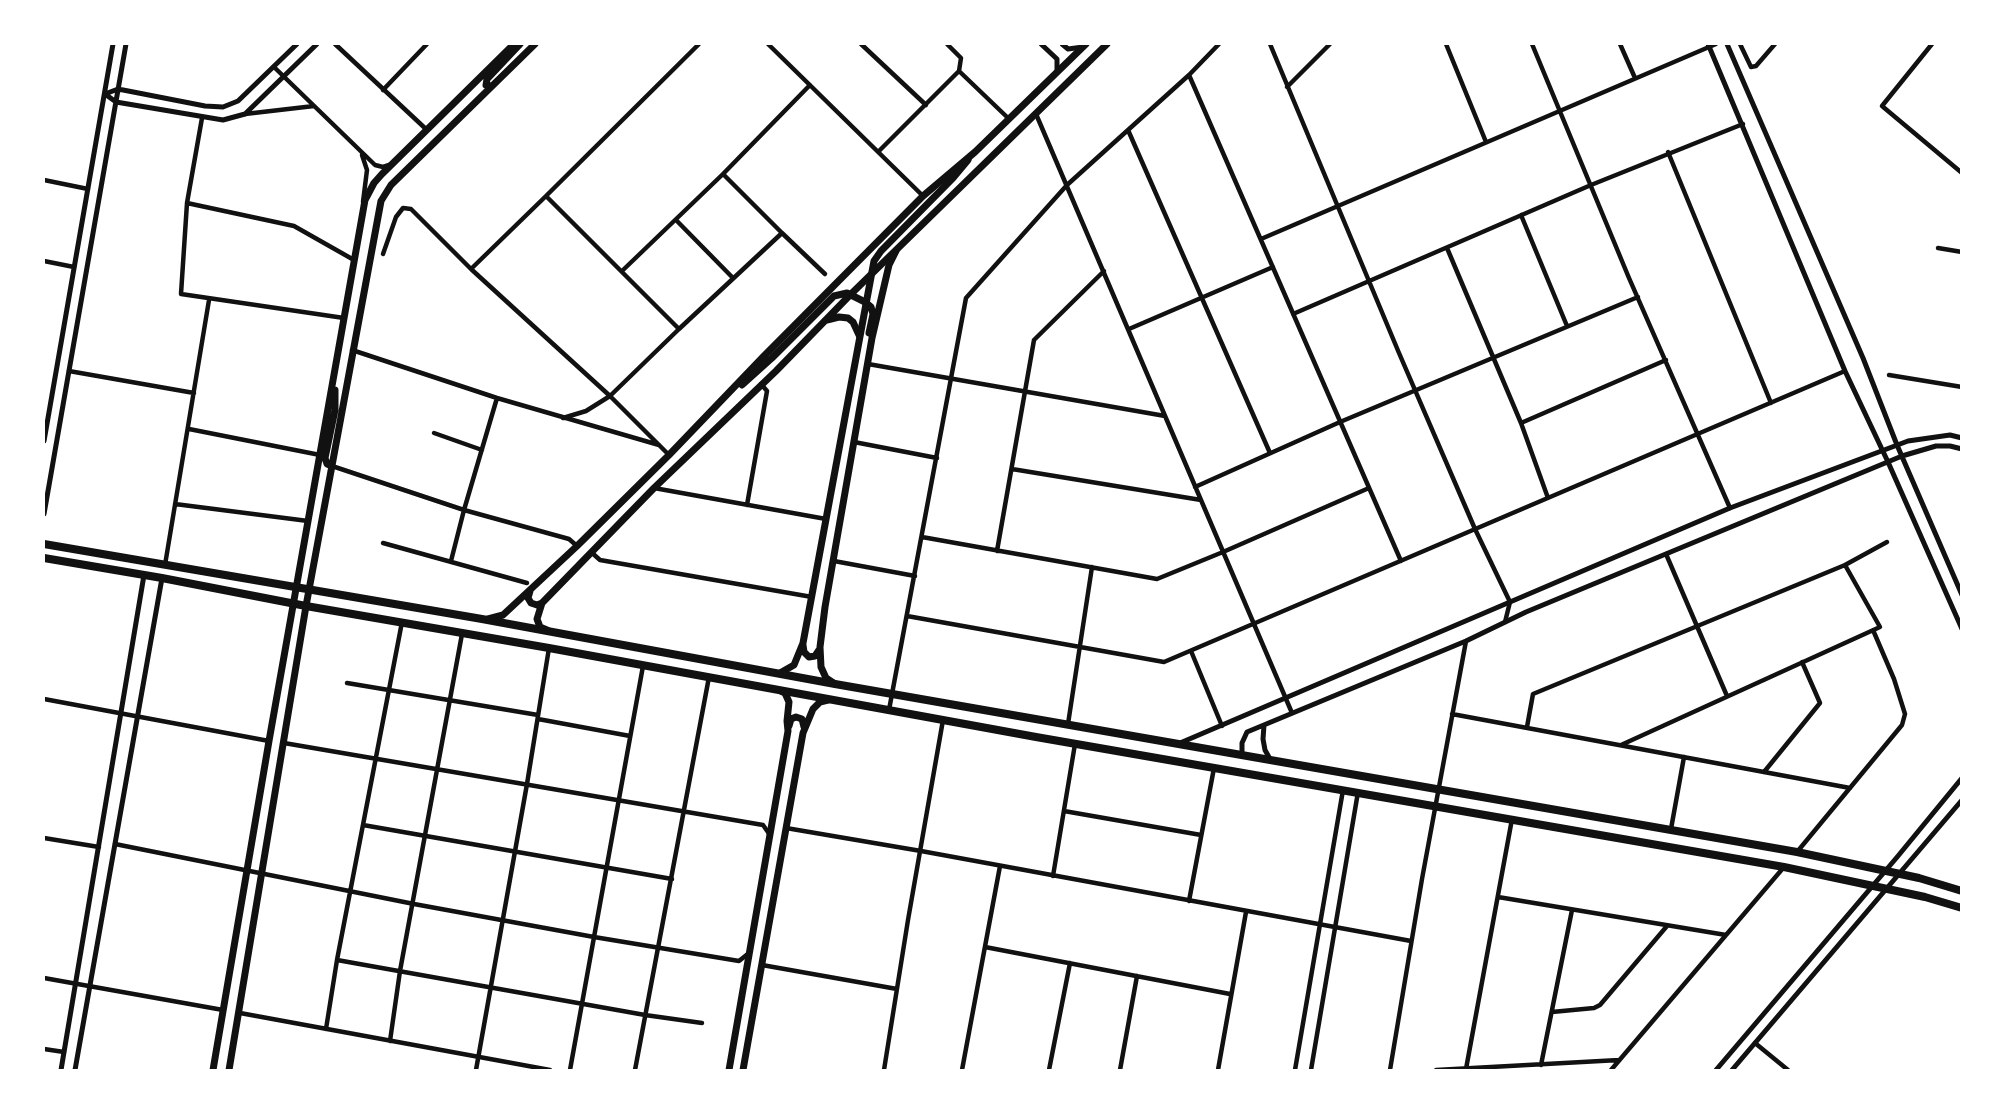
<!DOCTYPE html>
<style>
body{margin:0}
#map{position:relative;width:2005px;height:1114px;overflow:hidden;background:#fff;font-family:"Fira Sans",sans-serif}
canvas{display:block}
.frame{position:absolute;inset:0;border:45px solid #fff;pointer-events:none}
</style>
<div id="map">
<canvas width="2005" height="1114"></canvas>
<div class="frame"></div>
</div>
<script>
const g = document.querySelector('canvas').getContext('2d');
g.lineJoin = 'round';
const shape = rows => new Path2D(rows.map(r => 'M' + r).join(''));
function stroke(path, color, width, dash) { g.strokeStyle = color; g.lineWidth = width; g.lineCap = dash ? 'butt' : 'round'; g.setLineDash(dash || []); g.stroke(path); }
stroke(shape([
 [335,44,427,130],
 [768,44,923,196],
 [861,44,926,105],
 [1270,44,1399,353,1475,529,1510,602,1505,622],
 [1446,44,1486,142],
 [1532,44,1629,278,1730,508],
 [1620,44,1635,78],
 [1740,44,1751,67,1756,66,1775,44],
 [1932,44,1882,106,1962,173],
 [274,67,375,165,383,167,389,165],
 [959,71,1008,118],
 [1189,75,1401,561],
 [1287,87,1330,44],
 [383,90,427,44],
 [245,114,314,106],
 [1036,114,1292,713],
 [202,118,187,203,181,294,344,318],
 [1128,130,1270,453],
 [878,152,959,71,961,58,947,44],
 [1668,152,1771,403],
 [362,155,367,170,363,202],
 [723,174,810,85],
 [44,180,88,189],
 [546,196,699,44],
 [187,203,294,226,354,260],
 [1521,215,1567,326],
 [676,220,733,278],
 [782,233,825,274],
 [1261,239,1716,44],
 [1447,248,1521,423,1548,498],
 [1938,248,1962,252],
 [383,254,396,217,403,208,411,209,471,269,610,396,669,455],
 [44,261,74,267],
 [471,269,546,196,679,329,610,396,586,411,563,418],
 [622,271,723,174,782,233,679,329],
 [1293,314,1591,185,1743,124],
 [1129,329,1273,267],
 [352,350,497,398,659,445],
 [868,364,1165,416],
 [69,371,194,393],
 [1889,375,1962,387],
 [1521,423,1666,360],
 [189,429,320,455],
 [434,433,482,450],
 [854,442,937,458],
 [332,466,464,510,569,539,577,546],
 [1012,469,1201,500],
 [1195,487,1340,422,1638,297],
 [654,488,826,519],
 [175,504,308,521],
 [747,505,767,391,761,384],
 [922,537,1157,579,1223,552,1369,488],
 [383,543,527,583],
 [997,551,1034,340,1104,271],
 [591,552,600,560,812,597],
 [1666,554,1727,696],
 [451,561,464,510,497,398],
 [834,561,915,576],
 [165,565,209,300],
 [907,616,1164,662,1845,371],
 [1191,651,1222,726],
 [347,683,538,715],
 [44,699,269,741],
 [889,710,966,298,1067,185,1189,75,1219,44],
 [1452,714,1850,788],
 [538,719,630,736],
 [1068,724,1092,567],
 [1527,727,1533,694,1845,565,1887,542],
 [284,743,763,825,770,835],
 [1621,745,1880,627,1845,565],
 [1764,772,1820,703,1802,662],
 [1064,811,1201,835],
 [363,825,672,879],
 [786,828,921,851,1411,941],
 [1671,829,1684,757],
 [44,838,99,847],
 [115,844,414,904,594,937,739,961,749,953],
 [1797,852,1902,725,1905,714,1894,679,1873,630],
 [1053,876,1075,744],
 [1498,897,1726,935],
 [1189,901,1214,768],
 [985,947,1230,994],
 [337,960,645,1015,702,1023],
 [762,965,897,989],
 [44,978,223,1010],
 [1552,1012,1594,1008,1600,1005,1667,926],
 [240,1013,550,1070],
 [326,1029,337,960,402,622],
 [390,1041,400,971,462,634],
 [1755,1043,1788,1070],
 [44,1049,64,1052],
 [1541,1065,1572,910],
 [1466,1069,1512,819],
 [476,1070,527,784,549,648],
 [570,1070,643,666],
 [635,1070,709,677],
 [884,1070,908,920,943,720],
 [962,1070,1000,866],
 [1049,1070,1070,963],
 [1120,1070,1137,976],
 [1218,1070,1246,912],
 [1295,1070,1343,790],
 [1311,1070,1358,792],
 [1390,1070,1422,879,1466,641],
 [1436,1070,1619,1060],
 [1611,1070,1784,867]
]), '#111', 4.5);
stroke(shape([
 [1041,44,1057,59,1057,72],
 [1062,44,1068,49,1083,47],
 [1708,44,1845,371,1888,462,1962,629],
 [1727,44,1863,358,1897,445,1962,595],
 [105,94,116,102,223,120,245,114,317,44],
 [105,94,118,89,205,106,223,107,238,101,297,44],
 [44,441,113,44],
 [44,514,126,44],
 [1264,725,1263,739,1265,750,1270,759],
 [1180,743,1730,508,1908,441,1950,435,1962,438],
 [1242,754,1242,743,1247,732,1466,641,1526,612,1902,456,1936,446,1950,446,1962,449],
 [61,1070,144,575],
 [75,1070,162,578],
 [1716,1070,1898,856,1962,778],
 [1732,1070,1962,800]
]), '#111', 5);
stroke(shape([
 [492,86,486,85,487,79,520,44],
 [865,302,871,307,873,314,869,333],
 [332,466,327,464,325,458,335,410,335,390],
 [803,645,804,652,809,657,815,656,819,650],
 [780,673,794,665,803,643,874,261,881,251,953,178,968,160],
 [835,684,826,678,821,667,820,647,825,607,872,338,889,265,896,251],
 [789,726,791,719,796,717,802,719,804,727],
 [213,1070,269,741,365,200,374,183,382,174,514,44],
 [229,1070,306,606,381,201,391,185,535,44],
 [729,1070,788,731,787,721,789,702,785,693,781,691],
 [743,1070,803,733,813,709,820,702,828,700]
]), '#111', 7);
stroke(shape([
 [827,320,839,317,848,318,853,322,859,335],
 [742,385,772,358,834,296,847,293,865,302],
 [530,591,528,598,531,603,537,605,542,603],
 [488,619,503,615,577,546,669,455,763,357,923,196,975,152,1086,44],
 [547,630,540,627,537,619,542,603,654,488,776,371,851,294,1107,44]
]), '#111', 7);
stroke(shape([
 [44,544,482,619,835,684,1797,852,1919,878,1962,891],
 [44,558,162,578,306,606,549,648,1036,737,1784,867,1925,897,1962,908]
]), '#111', 8);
</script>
